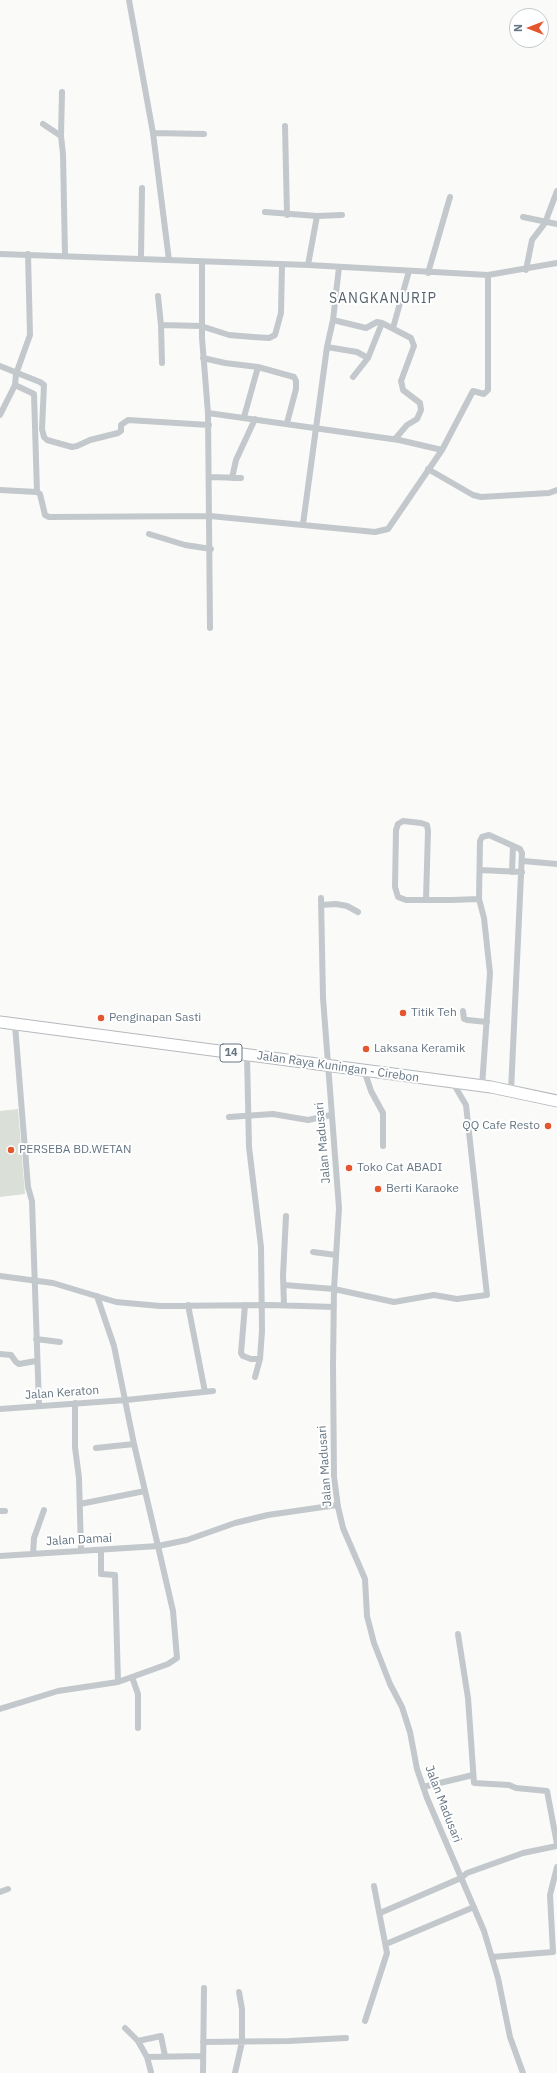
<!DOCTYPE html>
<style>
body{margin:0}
#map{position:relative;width:557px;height:2073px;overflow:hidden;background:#fafaf8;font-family:"IBM Plex Sans",sans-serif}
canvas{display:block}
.north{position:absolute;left:509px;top:8px;width:40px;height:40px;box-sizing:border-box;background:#fff;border:1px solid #c1c8cd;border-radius:50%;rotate:270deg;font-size:11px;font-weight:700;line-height:16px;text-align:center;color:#657683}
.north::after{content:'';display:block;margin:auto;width:14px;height:18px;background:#e4572e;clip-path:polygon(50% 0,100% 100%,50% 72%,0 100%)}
</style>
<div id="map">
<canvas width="557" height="2073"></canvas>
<div class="north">N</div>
</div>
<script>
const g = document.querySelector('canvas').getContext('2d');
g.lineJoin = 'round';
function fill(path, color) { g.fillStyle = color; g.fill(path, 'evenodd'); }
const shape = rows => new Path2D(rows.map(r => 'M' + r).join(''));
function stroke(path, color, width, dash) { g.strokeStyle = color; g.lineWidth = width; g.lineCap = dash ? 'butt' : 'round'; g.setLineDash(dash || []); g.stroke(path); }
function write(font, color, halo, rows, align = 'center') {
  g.font = font + ' "IBM Plex Sans",sans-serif'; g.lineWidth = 4; g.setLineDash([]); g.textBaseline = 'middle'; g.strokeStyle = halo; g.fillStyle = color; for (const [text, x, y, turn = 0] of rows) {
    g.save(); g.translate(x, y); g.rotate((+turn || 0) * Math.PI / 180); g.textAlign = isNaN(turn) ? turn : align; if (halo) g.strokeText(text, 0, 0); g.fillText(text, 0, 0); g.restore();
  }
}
fill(shape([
 [18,1109,25,1194,0,1197,0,1111]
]), '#dadfd7');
const highway = shape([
 [0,1022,491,1087,557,1101]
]);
stroke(highway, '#b4b9bd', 13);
stroke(shape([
 [129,0,153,133,169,260],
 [62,92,61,136,63,154,65,255],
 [43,124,61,136],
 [285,126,287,215],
 [153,133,204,134],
 [265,212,317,216],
 [523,217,557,224],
 [0,254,308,265,488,275,557,263],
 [141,258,142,188],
 [202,262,202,338,208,413,210,628],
 [308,265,317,216,342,215],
 [526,270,532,240,545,223,557,191],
 [428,273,450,197],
 [158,296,161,325],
 [333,320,366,328,377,322,382,323,411,338,414,346,401,381,402,385,403,390,420,403,421,410,417,419,407,425,395,439],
 [393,328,409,271],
 [327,347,357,352,368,358],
 [203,358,225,363,258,367,294,377,296,381,296,389,287,423],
 [162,363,161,325,201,326,229,335,253,337,269,338,275,335,281,313,282,265],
 [0,366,40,382,44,385,42,429,44,437,47,440,72,447,77,446,90,440,118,433,121,431,121,425,128,420,209,425],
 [353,377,368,358,382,323],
 [15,385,34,394,37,492],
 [208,413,399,440,442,450],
 [0,415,15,385,16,374,30,335,28,254],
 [244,417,258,367],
 [428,469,473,495,481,497,549,493,557,490],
 [210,477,241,478],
 [232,478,236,460,255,419],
 [0,490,37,492,40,494,45,515,49,517,210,516,375,532,388,529,442,450,473,391,484,394,488,390,488,275],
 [303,524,327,347,333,320,339,267],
 [149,534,185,545,211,549],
 [523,861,557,864],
 [480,870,522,872],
 [512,872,513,846],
 [321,898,323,998,339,1208,334,1289,333,1365,334,1477,338,1507,343,1528,365,1579,367,1616,374,1643,390,1684,402,1707,410,1732,417,1769,427,1798,484,1931,498,1978,510,2037,523,2073],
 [426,900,428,831,427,825,421,823,403,821,398,824,396,830,395,887,398,897,406,900,451,900,479,899],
 [321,905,336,904,347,906,358,912],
 [463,1011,464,1019,467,1020,487,1022],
 [15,1025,28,1187,32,1201,39,1405],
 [364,1070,371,1091,383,1113,383,1146],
 [482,1086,490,973,484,918,479,899,480,841,482,837,489,835,520,849,522,853,511,1091],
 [229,1117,273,1114,308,1120,331,1115],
 [313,1252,336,1255],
 [0,1276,53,1283,116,1302,160,1306,271,1305,334,1307],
 [284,1285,334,1289,394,1302,434,1295,457,1299,487,1295,466,1105,453,1083],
 [188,1305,205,1392],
 [245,1305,241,1353,243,1356,251,1359,260,1359,262,1331,261,1247,249,1147,247,1055],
 [284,1305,283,1276,286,1216],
 [36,1339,60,1342],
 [0,1354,11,1355,16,1362,19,1364,36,1361],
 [255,1377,260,1359],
 [75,1403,75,1447,79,1478,81,1550],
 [0,1409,126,1400,213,1391],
 [96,1448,134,1444],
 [80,1504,145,1491],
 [0,1511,5,1511],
 [101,1550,101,1574,115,1575,118,1682],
 [33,1554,34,1538,44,1510],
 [0,1556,158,1546,187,1540,235,1523,268,1515,337,1505],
 [458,1634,468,1698,474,1783,509,1785,516,1788,547,1791,557,1844],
 [132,1677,138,1694,138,1728],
 [0,1709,58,1691,118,1682,168,1664,177,1658,173,1611,158,1546,134,1444,114,1346,97,1296],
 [423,1787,473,1775],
 [0,1892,8,1889],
 [380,1913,461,1878,467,1873,523,1853,557,1846],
 [386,1944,474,1907],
 [492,1957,553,1952,550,1895,557,1867],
 [365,2021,387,1953,374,1886],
 [125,2028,138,2041,147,2057,151,2072],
 [138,2041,161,2036,165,2056],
 [203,2042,289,2041,346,2038],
 [147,2057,203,2056],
 [203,2073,204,1988],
 [235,2073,242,2042,242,2009,239,1992]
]), '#c3c8cc', 6);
stroke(highway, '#fff', 11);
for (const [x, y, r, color] of [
 [403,1013,4,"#e4572e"],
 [101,1018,4,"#e4572e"],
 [366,1049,4,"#e4572e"],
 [548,1126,4,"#e4572e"],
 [11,1150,4,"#e4572e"],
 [349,1168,4,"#e4572e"],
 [378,1189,4,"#e4572e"]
]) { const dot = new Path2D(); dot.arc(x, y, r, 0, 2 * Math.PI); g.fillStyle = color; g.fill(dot); stroke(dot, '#fff', 1.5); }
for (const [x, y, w] of [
 [231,1053,22]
]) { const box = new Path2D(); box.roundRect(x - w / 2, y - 9, w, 18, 3); g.fillStyle = '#fff'; g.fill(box); stroke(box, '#657683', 1); }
write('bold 11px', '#657683', null, [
 ["14",231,1053]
]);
write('12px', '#657683', '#fff', [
 ["Titik Teh",411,1013],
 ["Penginapan Sasti",109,1018],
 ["Laksana Keramik",374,1049],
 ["QQ Cafe Resto",540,1126,"right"],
 ["PERSEBA BD.WETAN",19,1150],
 ["Toko Cat ABADI",357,1168],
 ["Berti Karaoke",386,1189]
], 'left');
write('12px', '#657683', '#fff', [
 ["Jalan Raya Kuningan - Cirebon",338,1067,8],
 ["Jalan Madusari",323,1143,-95],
 ["Jalan Keraton",62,1393,-4],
 ["Jalan Madusari",325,1466,-94],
 ["Jalan Damai",79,1540,-3],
 ["Jalan Madusari",443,1804,69]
]);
g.letterSpacing = '1px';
write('14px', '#57646e', '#fff', [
 ["SANGKANURIP",383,299]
]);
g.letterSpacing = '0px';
</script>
